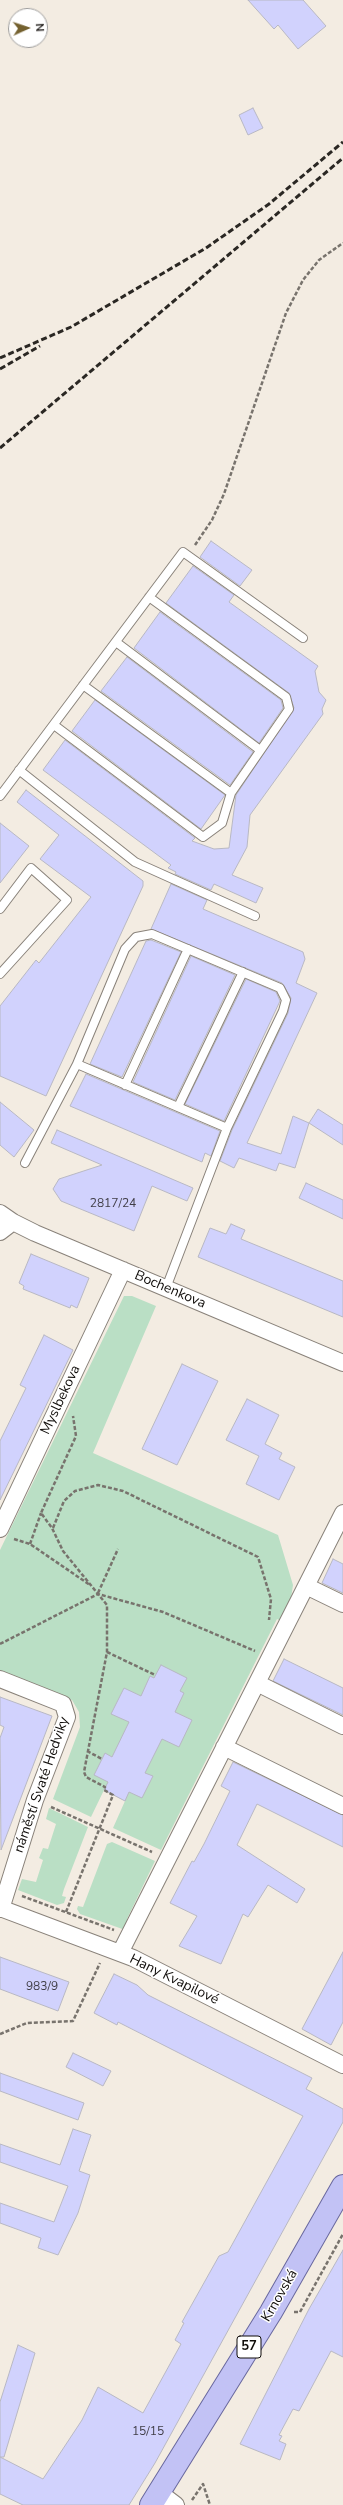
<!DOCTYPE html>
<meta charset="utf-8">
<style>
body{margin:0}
#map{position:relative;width:343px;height:2505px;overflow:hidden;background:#f3ece2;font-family:"Nunito Sans",sans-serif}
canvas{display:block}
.north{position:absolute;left:8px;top:8px;width:40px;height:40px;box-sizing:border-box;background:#fff;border:1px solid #9f9e9d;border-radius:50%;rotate:87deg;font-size:11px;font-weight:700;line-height:16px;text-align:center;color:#100d0a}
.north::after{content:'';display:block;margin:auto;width:14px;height:18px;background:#74612f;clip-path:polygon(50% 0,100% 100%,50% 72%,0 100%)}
</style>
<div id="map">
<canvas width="343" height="2505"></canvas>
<div class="north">N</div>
</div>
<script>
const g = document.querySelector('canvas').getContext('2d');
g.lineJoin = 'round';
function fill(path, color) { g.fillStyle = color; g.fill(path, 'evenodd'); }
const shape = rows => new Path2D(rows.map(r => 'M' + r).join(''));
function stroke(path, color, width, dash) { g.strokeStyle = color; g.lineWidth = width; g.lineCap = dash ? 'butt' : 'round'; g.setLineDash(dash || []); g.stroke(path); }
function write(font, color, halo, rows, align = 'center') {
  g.font = font + ' "Nunito Sans",sans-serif'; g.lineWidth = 3; g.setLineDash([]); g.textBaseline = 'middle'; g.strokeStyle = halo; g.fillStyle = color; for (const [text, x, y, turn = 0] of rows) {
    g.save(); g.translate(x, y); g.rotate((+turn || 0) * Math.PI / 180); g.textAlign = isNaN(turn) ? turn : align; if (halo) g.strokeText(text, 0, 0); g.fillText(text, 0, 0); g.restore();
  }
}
fill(shape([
 [124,1296,132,1296,156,1306,93,1453,278,1535,293,1585,287,1624,277,1619,161,1850,113,1828,125,1801,104,1790,91,1817,53,1799,80,1727,79,1712,72,1700,0,1675,0,1550],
 [49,1808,88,1827,64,1889,62,1896,66,1897,64,1903,57,1905,18,1890,22,1879,36,1882,43,1860,39,1858,43,1848,48,1849,56,1824,46,1819],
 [112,1842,155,1861,127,1919,132,1922,128,1931,80,1914,77,1909,78,1906,83,1907,107,1844]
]), '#badfc5');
const building = shape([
 [248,0,303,0,326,26,298,49,278,25,274,29,248,0],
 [253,108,263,128,248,135,239,115,253,108],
 [211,541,252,570,240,586,200,557,211,541],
 [193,566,234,595,229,602,318,666,315,671,319,692,326,700,322,709,323,714,250,815,247,847,232,875,263,888,256,903,214,884,211,890,175,874,176,872,168,868,171,865,43,770,65,740,195,838,192,841,214,849,229,848,236,795,294,708,289,693,166,603,193,566],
 [160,612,281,700,283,708,259,743,134,648,160,612],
 [127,657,253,752,230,785,101,691,127,657],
 [95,700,225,795,201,829,72,731,95,700],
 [26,790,143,881,143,886,46,1096,0,1076,0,1006,36,960,39,963,91,897,40,859,59,835,17,802,26,790],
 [0,823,29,846,0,883,0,823],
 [171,884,207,900,203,909,303,952,305,959,296,983,317,993,247,1143,281,1154,293,1116,309,1123,318,1109,343,1125,343,1145,309,1123,295,1168,279,1163,276,1171,239,1158,234,1168,220,1161,232,1130,288,1013,291,998,282,983,151,929,171,884],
 [151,940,181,952,122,1077,90,1064,146,941,151,940],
 [191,956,235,975,175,1100,133,1082,191,956],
 [246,979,276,992,280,1001,224,1121,185,1104,246,979],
 [86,1074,220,1131,211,1156,205,1153,202,1162,70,1106,86,1074],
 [0,1102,34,1130,14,1157,0,1145,0,1102],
 [57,1130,193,1188,187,1201,152,1186,134,1231,61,1201,53,1189,59,1179,102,1165,51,1143,57,1130],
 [306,1183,343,1200,343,1219,299,1198,306,1183],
 [231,1224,245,1230,241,1239,343,1281,343,1317,198,1257,210,1228,226,1234,231,1224],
 [31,1254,89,1278,77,1308,71,1305,70,1308,23,1289,24,1286,19,1283,31,1254],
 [44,1335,73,1350,0,1500,0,1441,26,1388,20,1385,44,1335],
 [182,1364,218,1381,177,1465,142,1449,182,1364],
 [247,1399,279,1415,265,1444,282,1453,279,1459,295,1467,279,1500,246,1484,259,1456,226,1440,247,1399],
 [333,1559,343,1564,343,1593,322,1583,333,1559],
 [284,1659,343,1688,343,1715,273,1681,284,1659],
 [161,1665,187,1678,180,1691,184,1693,175,1712,192,1720,179,1747,162,1739,145,1773,153,1776,142,1798,129,1792,125,1801,104,1790,108,1782,94,1775,105,1753,112,1757,129,1722,111,1714,124,1688,141,1696,150,1676,154,1678,161,1665],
 [0,1697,52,1716,1,1850,0,1738,4,1727,0,1725,0,1697],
 [233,1762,343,1815,343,1847,257,1804,237,1845,305,1889,297,1903,268,1885,248,1917,243,1914,221,1964,179,1946,197,1916,170,1903,192,1861,194,1862,204,1844,230,1791,221,1786,233,1762],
 [343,1952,343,2022,331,2045,302,2029,343,1952],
 [0,1957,69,1982,58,2011,0,1989,0,1957],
 [114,1974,137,1985,148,1995,312,2078,306,2089,343,2109,343,2122,155,2463,129,2505,23,2505,0,2494,0,2457,43,2479,82,2420,98,2387,143,2413,181,2344,175,2340,184,2323,182,2322,219,2256,228,2252,303,2116,118,2022,117,2025,94,2013,114,1974],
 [73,2053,111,2071,103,2086,66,2067,73,2053],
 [0,2073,84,2103,78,2120,0,2091,0,2073],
 [73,2129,91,2135,79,2171,90,2175,78,2213,58,2255,38,2248,41,2238,0,2223,0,2203,54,2222,68,2186,0,2162,0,2144,60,2165,73,2129],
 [343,2250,343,2357,331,2351,299,2411,293,2409,279,2435,282,2436,279,2441,286,2444,280,2460,240,2444,309,2309,343,2250],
 [18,2345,35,2353,4,2457,0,2457,0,2402,18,2345]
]);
fill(building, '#d1d2fd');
stroke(building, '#b8b8c3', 1);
const service = shape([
 [116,642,260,750],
 [83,685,231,793],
 [54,725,203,837,222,823,231,793,289,709,286,697,149,597],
 [19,770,135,862,255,916],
 [0,796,183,552,303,638],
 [0,909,31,868,67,900,0,974],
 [77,1064,125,949,136,937,152,934,280,988,286,1000,283,1011,227,1128],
 [125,1085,188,949],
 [178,1107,243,972],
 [25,1163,77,1064,227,1128,166,1288]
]);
const minor = shape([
 [0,1213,13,1222,35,1233,343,1363],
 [0,1232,13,1222],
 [0,1529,123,1270],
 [306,1586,343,1604],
 [0,1679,63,1704,67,1717,35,1800,1,1909],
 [257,1683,343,1726],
 [224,1747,343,1806],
 [0,1908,133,1958,343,2065],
 [120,1953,343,1513],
 [159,2492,176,2505]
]);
const primary = shape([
 [151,2505,271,2312,343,2186]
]);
stroke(service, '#89827a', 10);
stroke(minor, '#89827a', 18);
stroke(primary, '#69689e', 24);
stroke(shape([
 [195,545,212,520,224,494,286,313,303,280,319,260,343,243],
 [53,1528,64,1501,75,1491,98,1485,123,1491,258,1557,271,1599,269,1620],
 [14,1539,30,1544,90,1585],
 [30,1544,41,1513],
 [98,1593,118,1549],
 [0,1644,98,1594,163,1612,255,1651],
 [107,1652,155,1675],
 [87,1751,102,1759],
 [51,1807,152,1852],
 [22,1896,114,1930],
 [66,1912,113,1795,104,1790,105,1787,86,1777,84,1772,107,1652,107,1605,63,1551,52,1528,41,1513,76,1436,73,1416],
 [0,2034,27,2023,73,2021,100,1963],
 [294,2312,300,2312,343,2234],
 [192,2500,203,2484,210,2505]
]), '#78736d', 2.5, [4, 2]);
stroke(service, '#fff', 8);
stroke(minor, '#fff', 16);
stroke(primary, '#c2c2f5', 22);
stroke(shape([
 [0,358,71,327,206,248,269,204,343,142],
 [0,369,40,346],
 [0,448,343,158]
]), '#2a2723', 3, [6, 3]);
write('12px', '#403e47', null, [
 ["2817/24",113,1204],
 ["983/9",42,1987],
 ["15/15",148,2432]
]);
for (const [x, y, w] of [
 [249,2347,24]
]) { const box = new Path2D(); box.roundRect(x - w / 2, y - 11, w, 22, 3); g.fillStyle = '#fff'; g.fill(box); stroke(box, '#100d0a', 1); }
write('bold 13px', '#100d0a', null, [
 ["57",249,2347]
]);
write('14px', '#100d0a', '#fff', [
 ["Bochenkova",170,1290,23],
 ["Myslbekova",61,1400,-65],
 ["náměstí Svaté Hedviky",42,1785,-71],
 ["Hany Kvapilové",174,1980,26],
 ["Krnovská",280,2296,-60]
]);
</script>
